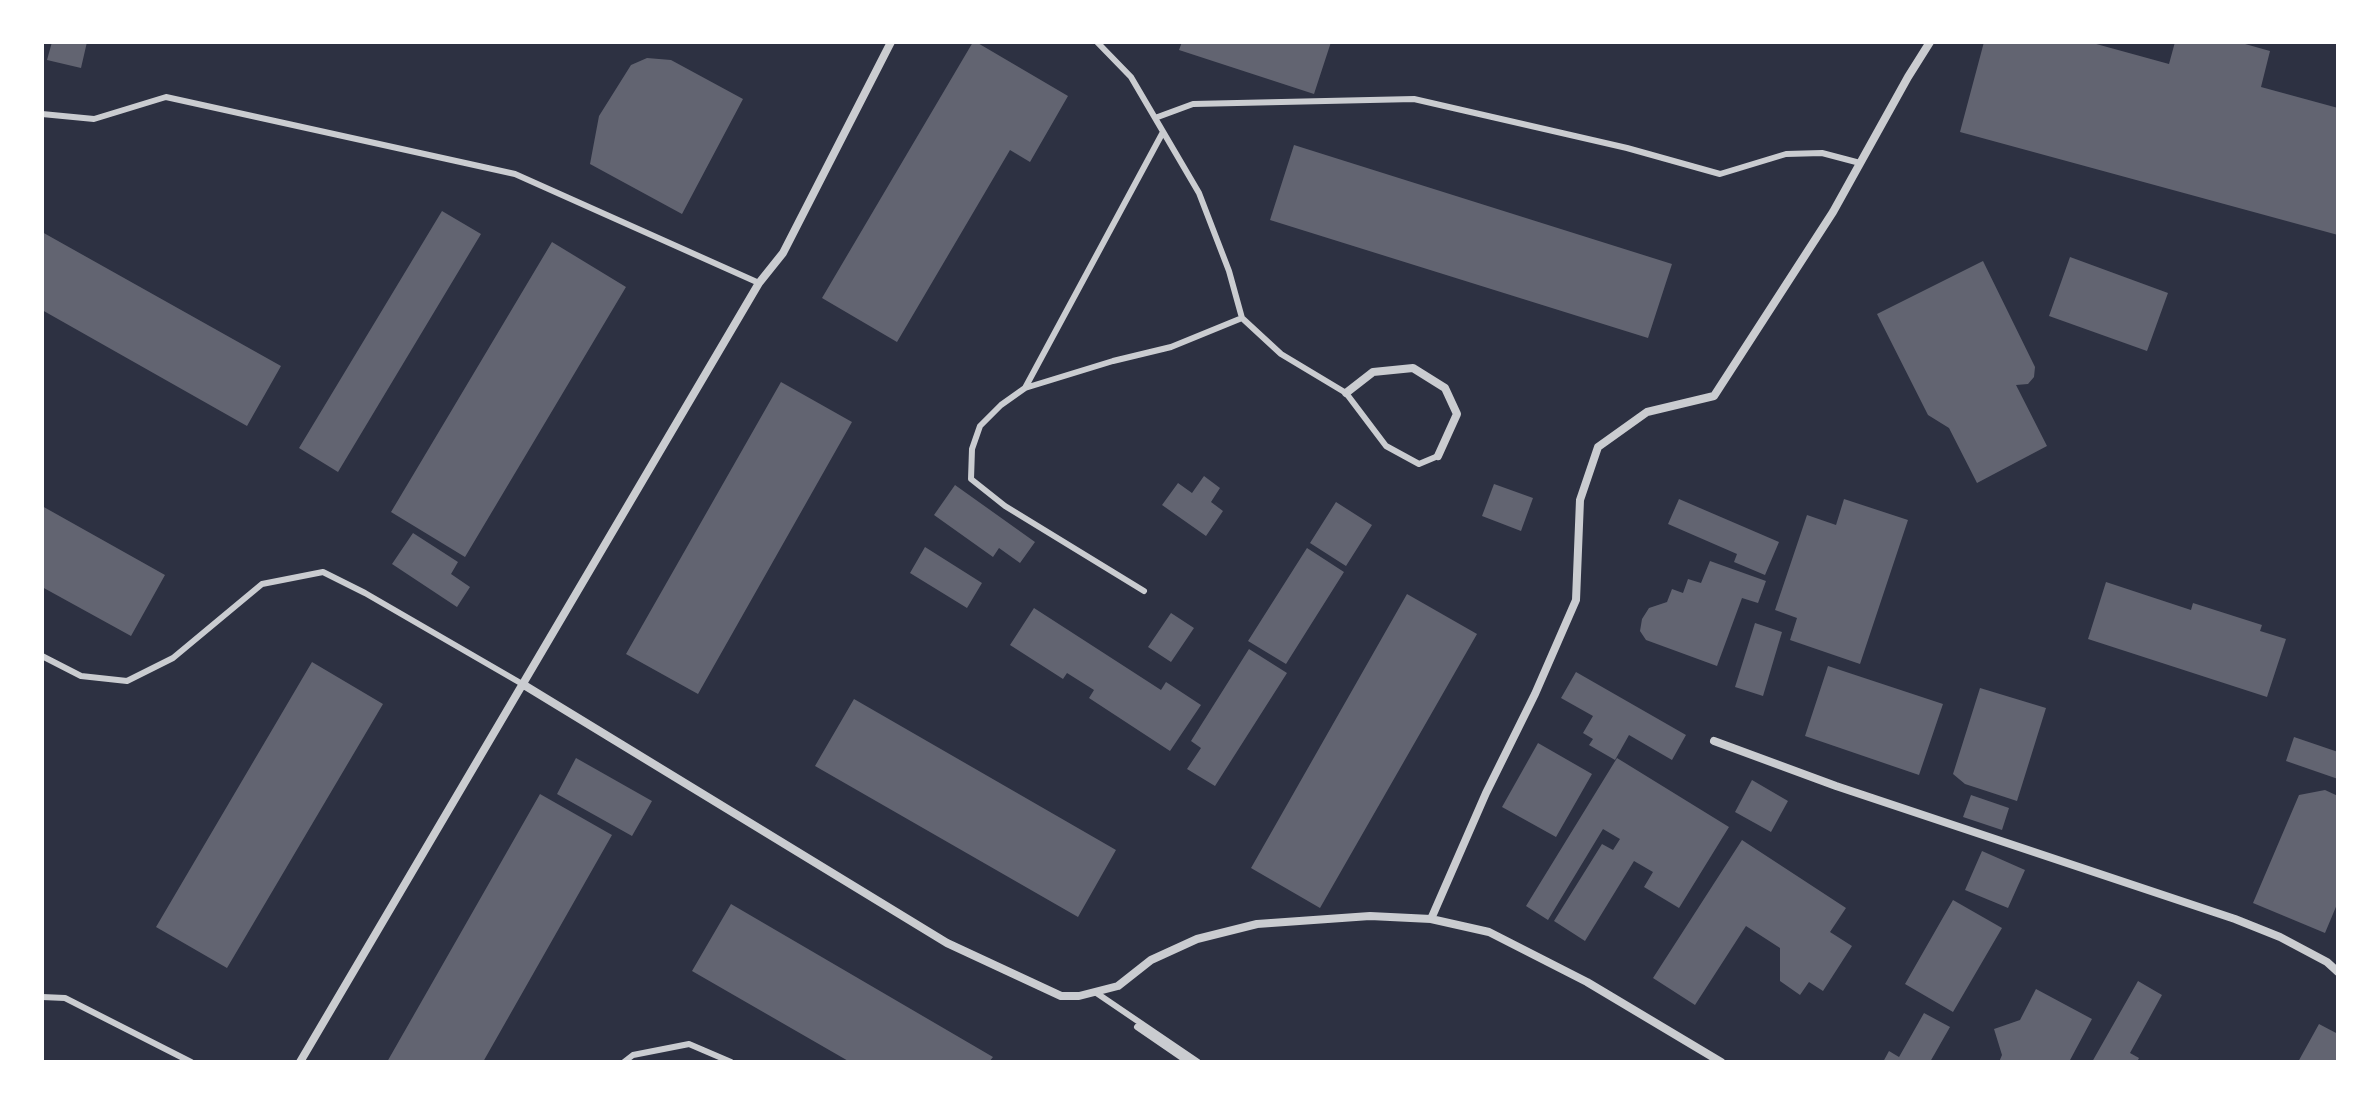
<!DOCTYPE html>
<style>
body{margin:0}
#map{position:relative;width:2380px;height:1104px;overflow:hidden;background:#2d3142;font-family:"Roboto Condensed",sans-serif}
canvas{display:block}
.frame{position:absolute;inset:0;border:44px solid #fff;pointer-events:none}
</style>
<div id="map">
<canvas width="2380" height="1104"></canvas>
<div class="frame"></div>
</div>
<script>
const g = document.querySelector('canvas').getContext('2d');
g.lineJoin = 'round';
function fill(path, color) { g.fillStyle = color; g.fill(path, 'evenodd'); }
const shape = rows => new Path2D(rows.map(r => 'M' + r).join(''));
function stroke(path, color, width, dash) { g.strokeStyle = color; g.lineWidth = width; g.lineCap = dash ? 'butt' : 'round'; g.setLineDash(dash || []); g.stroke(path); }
fill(shape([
 [52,42,87,42,81,68,47,60],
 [973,42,976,42,1068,96,1030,162,1010,150,897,342,822,298],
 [1182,42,1331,42,1314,94,1179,50],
 [1984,42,2089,42,2169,64,2175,42,2238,42,2270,51,2261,87,2338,108,2338,235,1960,132],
 [647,58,671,60,743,99,682,214,590,164,599,116,631,65],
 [1294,145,1672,264,1648,338,1270,220],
 [442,211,481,234,338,472,299,448],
 [42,232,281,366,247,426,42,310],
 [552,242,626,287,465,557,391,512],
 [2070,257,2168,293,2147,351,2049,316],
 [1983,261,2035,367,2034,377,2028,384,2016,385,2047,446,1977,483,1949,428,1928,415,1877,314],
 [781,382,852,422,698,694,626,654],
 [1204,476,1220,488,1211,502,1223,511,1206,536,1162,505,1178,483,1192,493],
 [1494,484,1533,498,1521,531,1482,516],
 [955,485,1035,542,1020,563,999,548,993,557,934,515],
 [1679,499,1779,542,1765,575,1734,562,1737,554,1668,524],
 [1844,499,1908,520,1860,664,1790,640,1797,618,1775,610,1807,515,1836,525],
 [1336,502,1372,525,1346,566,1310,543],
 [42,506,165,575,131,636,42,587],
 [413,533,458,562,451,574,470,587,457,607,392,564],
 [925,547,982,583,967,608,910,573],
 [1307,548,1344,572,1286,664,1248,641],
 [1710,561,1766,581,1758,603,1742,598,1717,666,1646,640,1640,631,1642,619,1649,608,1667,602,1672,589,1683,593,1688,579,1701,583],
 [2106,582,2191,610,2193,603,2262,625,2260,631,2286,639,2267,697,2088,639],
 [1407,594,1477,634,1320,908,1251,868],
 [1034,608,1161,690,1166,682,1201,705,1170,751,1089,698,1094,690,1067,673,1063,679,1010,645],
 [1171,613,1194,628,1171,662,1148,647],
 [1755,623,1782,632,1763,696,1735,687],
 [1249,649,1287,673,1215,786,1187,769,1201,748,1191,741],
 [312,662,383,704,227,968,156,927],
 [1828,666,1943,704,1919,775,1805,736],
 [1576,672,1686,735,1672,760,1629,735,1615,760,1589,745,1593,739,1583,733,1593,716,1561,698],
 [1980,688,2046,708,2017,801,1965,784,1953,774],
 [854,699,1116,850,1078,917,815,766],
 [2294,737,2338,752,2338,779,2286,761],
 [1538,743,1592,774,1556,837,1502,807],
 [576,758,652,801,632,836,557,794],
 [1617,758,1729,827,1679,908,1644,887,1653,872,1634,861,1585,941,1554,921,1602,844,1613,850,1620,839,1603,829,1548,920,1526,906],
 [1752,780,1788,801,1771,832,1735,812],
 [2325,790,2338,796,2338,902,2325,933,2253,903,2299,795],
 [540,794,612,835,483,1062,387,1062],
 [1971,795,2009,808,2002,830,1963,817],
 [1742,840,1846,908,1830,932,1852,946,1823,991,1809,982,1800,995,1780,981,1780,948,1746,926,1695,1005,1653,978],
 [1982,851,2025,870,2008,908,1965,890],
 [1953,900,2002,928,1953,1012,1905,984],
 [731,904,993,1057,989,1062,850,1062,692,971],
 [2138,981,2162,995,2130,1053,2139,1058,2137,1062,2092,1062],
 [2036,989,2092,1019,2069,1062,1999,1062,2002,1055,1994,1029,2020,1020],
 [1924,1013,1950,1027,1930,1062,1883,1062,1889,1051,1899,1057],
 [2319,1024,2338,1034,2338,1062,2324,1060,2322,1062,2298,1062]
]), '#626471');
stroke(shape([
 [1097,42,1131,77,1199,193,1229,271,1242,318,1281,354,1346,393,1386,446,1419,464,1438,456],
 [42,114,94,119,166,97,515,174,759,283],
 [1155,118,1193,104,1414,99,1627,148,1720,174,1786,154,1822,153,1860,163],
 [1025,388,1163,132],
 [1144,591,1005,506,971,479,972,449,980,426,1001,405,1025,388,1113,361,1171,347,1242,318],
 [42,656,81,676,127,681,173,658,262,584,323,572,365,593,524,685],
 [1095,992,1198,1062],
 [42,997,65,998,191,1062],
 [1137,1027,1188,1062],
 [624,1062,633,1055,689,1044,731,1062]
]), '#caccd0', 6);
stroke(shape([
 [1346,393,1373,372,1413,368,1445,388,1457,414,1438,456],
 [524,685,947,943,1061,996,1079,996,1118,986,1151,960,1197,939,1257,924,1370,916,1431,919,1489,932,1587,982,1721,1062],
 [1714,741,1836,786,2235,919,2280,937,2327,962,2338,972],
 [1431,919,1486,793,1535,694,1576,600,1580,500,1598,447,1647,412,1714,396,1833,212,1908,77,1930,42],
 [300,1062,759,283,783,253,891,42]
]), '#caccd0', 8);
</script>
